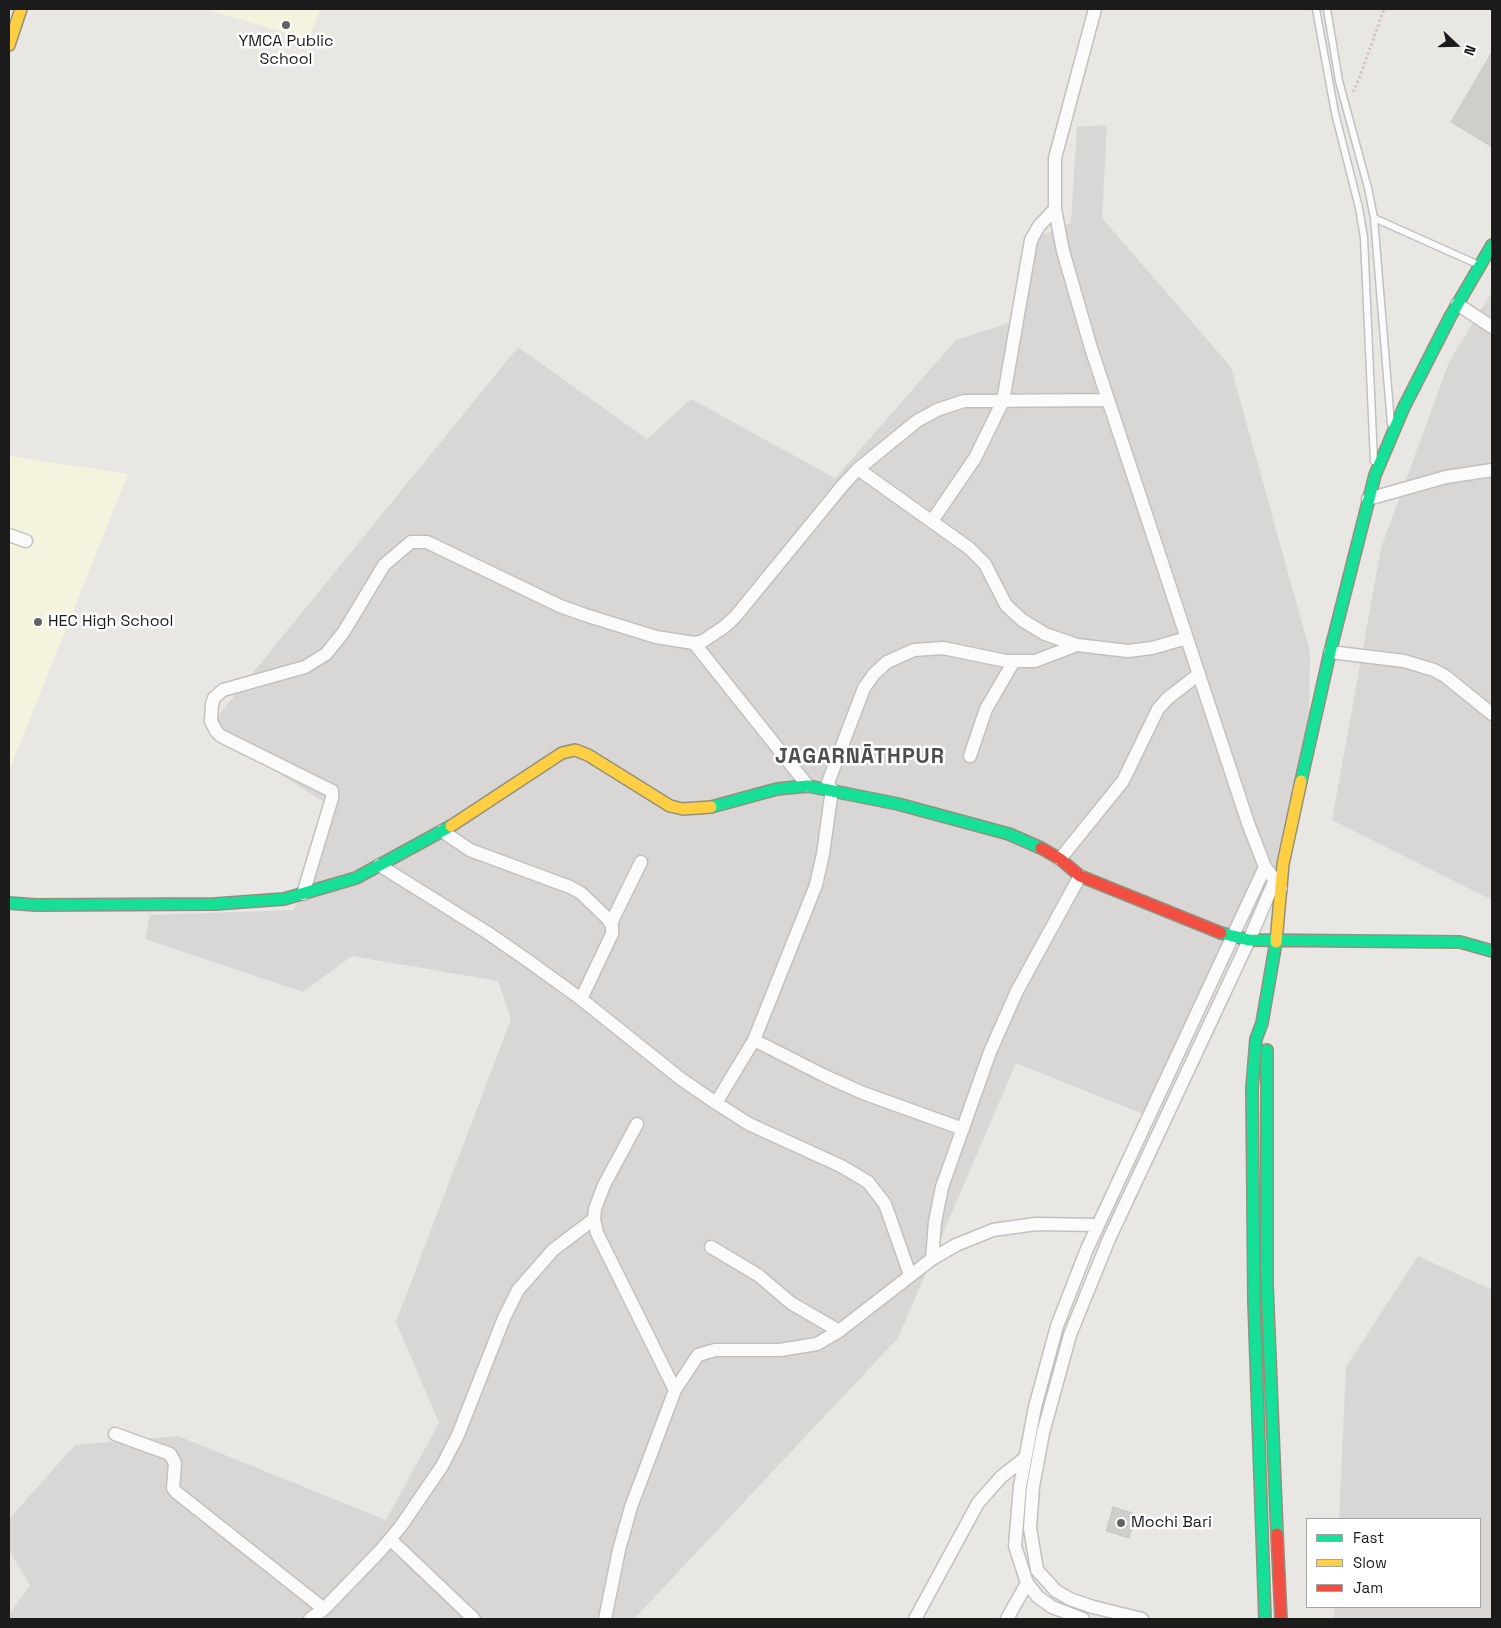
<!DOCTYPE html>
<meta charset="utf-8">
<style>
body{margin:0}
#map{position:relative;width:1501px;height:1628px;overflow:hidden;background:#e9e7e4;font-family:"Space Grotesk",sans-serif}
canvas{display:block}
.frame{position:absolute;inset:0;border:10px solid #1b1b1b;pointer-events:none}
.legend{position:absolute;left:1306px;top:1518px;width:175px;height:90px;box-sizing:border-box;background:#fff;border:1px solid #a4a4a4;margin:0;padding:6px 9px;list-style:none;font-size:15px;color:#1b1b1b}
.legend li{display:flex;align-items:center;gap:10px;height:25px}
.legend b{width:25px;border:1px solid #a4a4a4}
.north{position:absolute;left:1431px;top:20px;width:50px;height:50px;-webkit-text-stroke:4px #fff;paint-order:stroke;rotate:111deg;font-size:14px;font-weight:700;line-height:20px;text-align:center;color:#1b1b1b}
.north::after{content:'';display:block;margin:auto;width:18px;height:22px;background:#1b1b1b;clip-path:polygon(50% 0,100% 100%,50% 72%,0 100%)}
</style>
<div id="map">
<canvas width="1501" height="1628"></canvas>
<div class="frame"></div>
<ul class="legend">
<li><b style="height:6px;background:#16e098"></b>Fast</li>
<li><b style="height:6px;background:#ffcf43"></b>Slow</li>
<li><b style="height:6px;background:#f24e42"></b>Jam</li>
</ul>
<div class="north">N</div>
</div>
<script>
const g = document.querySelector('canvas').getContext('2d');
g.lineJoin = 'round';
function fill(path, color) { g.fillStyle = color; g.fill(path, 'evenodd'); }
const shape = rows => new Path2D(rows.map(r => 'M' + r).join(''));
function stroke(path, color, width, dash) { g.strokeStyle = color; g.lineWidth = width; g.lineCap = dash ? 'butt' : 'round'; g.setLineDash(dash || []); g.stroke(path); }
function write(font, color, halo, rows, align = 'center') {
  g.font = font + ' "Space Grotesk",sans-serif'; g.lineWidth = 5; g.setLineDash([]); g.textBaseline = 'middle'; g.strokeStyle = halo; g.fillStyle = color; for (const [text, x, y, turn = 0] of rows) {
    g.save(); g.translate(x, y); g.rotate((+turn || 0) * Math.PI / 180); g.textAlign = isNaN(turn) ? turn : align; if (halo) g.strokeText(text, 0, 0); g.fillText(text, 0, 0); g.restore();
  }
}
fill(shape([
 [1107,125,1102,218,1231,367,1310,652,1309,713,1273,876,1143,1114,1016,1063,898,1338,634,1619,9,1619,9,1615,30,1585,9,1550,9,1519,75,1445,178,1436,386,1520,439,1423,396,1322,511,1019,498,981,352,956,303,992,145,939,150,915,294,910,330,806,208,728,518,347,647,439,691,399,835,478,956,340,1021,319,1029,241,1071,223,1077,127],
 [1492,292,1492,900,1332,820,1381,548,1449,362],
 [1418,1256,1492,1290,1492,1619,1334,1619,1335,1607,1480,1607,1480,1519,1339,1519,1346,1367]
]), '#d8d7d5');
fill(shape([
 [206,9,320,9,309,40],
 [9,456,128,474,9,771]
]), '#f4f3de');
const building = shape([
 [1492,52,1492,147,1451,122,1492,52],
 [1113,1507,1136,1514,1129,1538,1106,1531,1113,1507]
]);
fill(building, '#d0cecb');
stroke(building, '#ccc9c5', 1);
const lane = shape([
 [1316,9,1335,113,1359,208,1364,238,1374,461],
 [1327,9,1339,81,1368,188,1374,218,1391,424],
 [1374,218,1479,265]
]);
const street = shape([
 [1095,9,1055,158,1055,209,1063,251,1091,348,1248,823,1265,867,1281,888],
 [1457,304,1492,327],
 [858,469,969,548,985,564,1006,605,1022,620,1045,634,1077,645,1128,651,1152,648,1187,638],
 [1368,499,1446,477,1492,470],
 [932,521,975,458,1003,401,1031,240,1039,226,1055,209],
 [9,535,26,541],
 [694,643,808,786],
 [1330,652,1404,661,1434,670,1445,676,1492,714],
 [970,756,986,709,1014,661],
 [826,788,864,688,874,674,887,662,914,650,943,648,1006,661,1035,661,1077,645],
 [442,831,470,850,570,887,581,893,608,919,612,926,612,934,581,999],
 [1060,859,1123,781,1158,709,1168,698,1199,674],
 [379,865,488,933,527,960,581,999,681,1079,716,1103,749,1124,841,1166,868,1182,885,1204,910,1275],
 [303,894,332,798,332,791,221,736,216,731,211,721,212,704,214,698,223,690,305,667,326,654,343,633,384,565,411,542,427,542,560,606,585,615,656,637,694,643,703,641,724,627,735,617,843,485,858,469,917,421,937,410,964,401,1108,400],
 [611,923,641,862],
 [754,1040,825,1076,863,1093,963,1129],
 [716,1103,754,1040,816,885,823,854,832,789],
 [637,1124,604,1185,595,1209,594,1219,597,1233,675,1390],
 [711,1247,758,1275,791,1303,839,1331],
 [932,1259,935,1222,942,1187,990,1052,1017,991,1080,876],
 [115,1434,170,1454,175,1463,173,1488,176,1492,324,1609],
 [390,1539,474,1619],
 [310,1619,324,1609,380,1551,401,1526,442,1466,458,1435,504,1318,518,1290,553,1250,594,1219],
 [605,1619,619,1550,631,1507,675,1390,698,1355,715,1350,780,1350,817,1344,839,1331,932,1259,956,1245,993,1230,1036,1224,1098,1225],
 [915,1619,978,1503,1001,1477,1025,1458],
 [1007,1619,1027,1583],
 [1083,1619,1052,1607,1038,1597,1027,1583,1015,1546,1020,1486,1035,1407,1057,1326,1087,1249,1265,867],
 [1142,1619,1093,1607,1070,1599,1056,1591,1037,1570,1030,1528,1033,1487,1043,1433,1070,1335,1109,1239,1249,940,1275,880]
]);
const fast = shape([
 [1301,781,1330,652,1375,475,1404,407,1450,317,1492,245],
 [711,807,777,789,808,786,898,804,1009,834,1041,848],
 [9,903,36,905,215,904,284,899,356,878,451,826],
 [1221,933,1249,940,1460,942,1492,951],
 [1267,1050,1267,1285,1277,1534],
 [1265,1619,1254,1301,1252,1088,1256,1039,1262,1023,1276,942]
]);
const slow = shape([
 [9,45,21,9],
 [451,826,562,753,575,750,588,755,670,806,683,809,711,807],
 [1276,942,1283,864,1301,781]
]);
const jam = shape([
 [1041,848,1060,859,1080,876,1221,933],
 [1277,1534,1281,1619]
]);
stroke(lane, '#c2c1c0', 9);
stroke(street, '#c2c1c0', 15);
stroke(fast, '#91917d', 14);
stroke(slow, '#91917d', 14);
stroke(jam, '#91917d', 14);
stroke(shape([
 [1353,92,1359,79,1384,9]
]), '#d4c6c5', 3, [2.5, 2.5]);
stroke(lane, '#fcfbfb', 6);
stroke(street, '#fcfbfb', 12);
stroke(fast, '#16e098', 11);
stroke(slow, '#ffcf43', 11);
stroke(jam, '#f24e42', 11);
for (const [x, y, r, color] of [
 [286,25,5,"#636261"],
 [38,622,5,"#636261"],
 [1121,1523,5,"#636261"]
]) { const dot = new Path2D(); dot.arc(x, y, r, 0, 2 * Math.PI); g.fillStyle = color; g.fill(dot); stroke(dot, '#fff', 2); }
write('16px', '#1b1b1b', '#fff', [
 ["YMCA Public",286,42,"center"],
 ["School",286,60,"center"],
 ["HEC High School",48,622],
 ["Mochi Bari",1131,1523]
], 'left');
g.letterSpacing = '1px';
write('bold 21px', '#4e4e4e', '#fff', [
 ["JAGARNĀTHPUR",860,757]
]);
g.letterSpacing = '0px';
</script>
